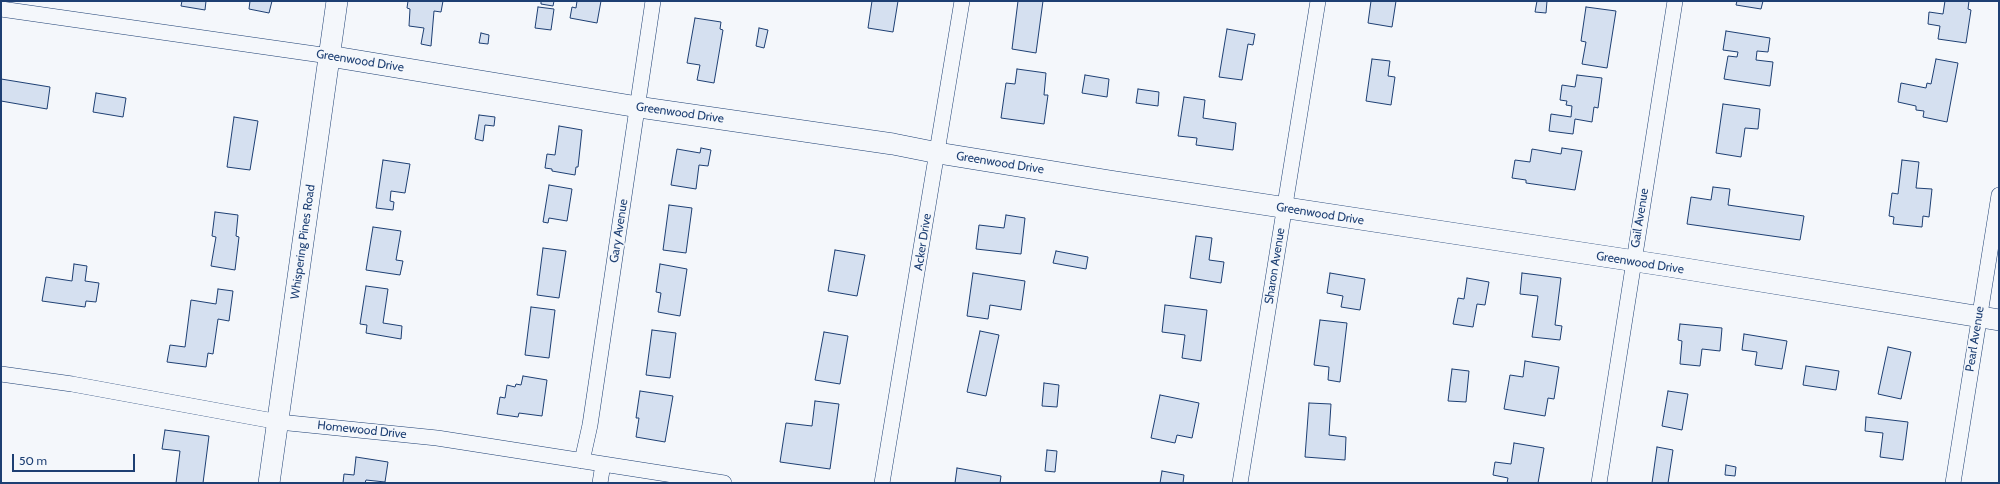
<!DOCTYPE html>
<style>
body{margin:0}
#map{position:relative;width:2000px;height:484px;overflow:hidden;background:#f4f7fb;font-family:Cabin,sans-serif}
canvas{display:block}
.frame{position:absolute;inset:0;border:2px solid #1d3f73;pointer-events:none}
.scale{position:absolute;left:12px;top:454px;width:123px;height:18px;box-sizing:border-box;border:2px solid #1d3f73;border-top:0;padding-left:5px;font-size:12px;line-height:14px;white-space:nowrap;color:#1d3f73;-webkit-text-stroke:3px #f4f7fb;paint-order:stroke}
</style>
<div id="map">
<canvas width="2000" height="484"></canvas>
<div class="frame"></div>
<div class="scale">50 m</div>
</div>
<script>
const g = document.querySelector('canvas').getContext('2d');
g.lineJoin = 'round';
function fill(path, color) { g.fillStyle = color; g.fill(path, 'evenodd'); }
const shape = rows => new Path2D(rows.map(r => 'M' + r).join(''));
function stroke(path, color, width, dash) { g.strokeStyle = color; g.lineWidth = width; g.lineCap = dash ? 'butt' : 'round'; g.setLineDash(dash || []); g.stroke(path); }
function write(font, color, halo, rows, align = 'center') {
  g.font = font + ' Cabin,sans-serif'; g.lineWidth = 3; g.setLineDash([]); g.textBaseline = 'middle'; g.strokeStyle = halo; g.fillStyle = color; for (const [text, x, y, turn = 0] of rows) {
    g.save(); g.translate(x, y); g.rotate((+turn || 0) * Math.PI / 180); g.textAlign = isNaN(turn) ? turn : align; if (halo) g.strokeText(text, 0, 0); g.fillText(text, 0, 0); g.restore();
  }
}
const building = shape([
 [182,1,206,1,205,10,181,6,182,1],
 [250,1,272,1,269,13,249,9,250,1],
 [408,1,443,1,441,12,434,11,431,46,421,44,424,28,409,26,410,9,407,8,408,1],
 [541,1,554,1,553,6,541,4,541,1],
 [577,1,601,1,597,23,570,18,572,7,576,8,577,1],
 [872,1,898,1,893,32,868,28,872,1],
 [1018,1,1043,1,1036,53,1012,49,1018,1],
 [1371,1,1396,1,1392,27,1368,23,1371,1],
 [1537,1,1547,1,1546,13,1535,12,1537,1],
 [1737,1,1763,1,1761,9,1736,5,1737,1],
 [1945,1,1969,1,1968,9,1971,10,1966,43,1938,39,1940,26,1928,24,1929,12,1943,14,1945,1],
 [538,7,554,9,551,30,535,28,538,7],
 [1586,7,1616,11,1607,68,1582,64,1586,42,1581,41,1586,7],
 [695,18,721,22,720,29,723,30,714,83,697,80,700,65,687,63,695,18],
 [759,28,768,30,764,48,756,46,759,28],
 [1227,29,1255,34,1253,45,1248,44,1242,80,1219,77,1227,29],
 [1726,31,1770,38,1768,52,1757,51,1756,60,1773,62,1770,86,1724,79,1728,56,1737,57,1738,52,1723,50,1726,31],
 [481,33,489,35,488,44,479,43,481,33],
 [1372,59,1390,61,1388,76,1395,77,1391,105,1366,101,1372,59],
 [1936,59,1958,63,1947,122,1923,117,1924,111,1916,110,1916,106,1898,102,1901,83,1926,88,1927,83,1931,84,1936,59],
 [1017,69,1046,73,1044,95,1048,95,1044,124,1001,118,1006,83,1015,84,1017,69],
 [1085,75,1109,79,1107,97,1082,93,1085,75],
 [1577,75,1602,78,1598,108,1594,107,1592,122,1575,119,1573,134,1549,131,1551,114,1571,117,1572,106,1566,105,1567,101,1560,100,1562,85,1575,87,1577,75],
 [1,79,50,87,47,109,1,101,1,79],
 [1138,89,1159,92,1158,106,1136,103,1138,89],
 [96,93,126,98,123,117,93,112,96,93],
 [1184,97,1205,100,1203,118,1236,123,1233,150,1196,145,1197,138,1178,136,1184,97],
 [1723,104,1760,109,1758,129,1745,128,1741,157,1716,153,1723,104],
 [479,115,495,117,494,126,485,125,483,141,475,139,479,115],
 [234,117,258,121,250,170,227,167,234,117],
 [559,126,582,130,578,167,576,167,575,175,552,171,552,169,545,168,547,154,555,155,559,126],
 [701,148,711,150,708,166,699,165,696,189,671,185,677,149,700,153,701,148],
 [1562,148,1582,151,1575,190,1526,183,1526,180,1512,178,1515,160,1530,162,1532,149,1561,154,1562,148],
 [383,160,410,164,405,193,391,191,390,201,394,202,393,210,376,208,383,160],
 [1902,160,1919,162,1916,188,1932,189,1929,217,1923,216,1922,227,1893,224,1894,217,1889,216,1892,193,1898,194,1902,160],
 [549,185,572,189,567,221,549,218,548,223,543,222,549,185],
 [1713,187,1730,189,1728,205,1804,216,1800,240,1687,224,1691,197,1711,200,1713,187],
 [669,205,692,208,686,253,663,250,669,205],
 [215,212,238,215,236,236,239,237,235,270,211,266,216,237,212,236,215,212],
 [1006,215,1025,218,1021,254,976,249,979,225,1004,228,1006,215],
 [373,227,401,231,396,260,403,261,400,275,366,270,373,227],
 [1196,236,1212,238,1209,260,1224,262,1221,283,1190,278,1196,236],
 [543,248,566,251,559,298,537,295,543,248],
 [835,250,865,255,857,296,828,291,835,250],
 [1056,251,1088,257,1086,269,1053,263,1056,251],
 [74,264,87,266,85,281,99,283,96,302,86,301,85,307,42,301,46,277,72,281,74,264],
 [660,264,687,269,680,316,658,312,661,293,656,292,660,264],
 [973,273,1025,281,1021,310,990,305,988,319,967,316,973,273],
 [1330,273,1365,279,1360,310,1341,307,1343,296,1327,293,1330,273],
 [1522,273,1561,278,1555,325,1562,326,1560,340,1532,337,1538,296,1520,294,1522,273],
 [1467,278,1489,282,1485,305,1477,304,1473,327,1453,324,1458,298,1464,299,1467,278],
 [366,286,388,289,383,323,402,326,401,339,366,333,367,325,360,324,366,286],
 [218,289,233,291,229,321,218,319,213,354,208,353,206,367,167,362,170,345,185,347,191,300,216,304,218,289],
 [1165,305,1207,310,1201,361,1182,358,1185,335,1162,332,1165,305],
 [531,307,555,310,549,358,525,355,531,307],
 [1320,320,1347,323,1340,382,1328,380,1329,367,1314,365,1320,320],
 [1680,324,1722,328,1720,351,1702,349,1700,366,1680,364,1682,341,1678,340,1680,324],
 [652,330,676,333,670,378,646,375,652,330],
 [980,331,999,335,986,396,967,392,980,331],
 [824,332,848,336,840,384,815,380,824,332],
 [1744,334,1787,341,1782,369,1755,365,1757,352,1742,350,1744,334],
 [1888,347,1911,352,1901,399,1878,394,1888,347],
 [1525,361,1559,367,1554,399,1548,398,1545,416,1504,409,1510,375,1523,377,1525,361],
 [1806,366,1839,371,1836,390,1803,385,1806,366],
 [1452,369,1469,371,1466,402,1448,401,1452,369],
 [523,376,547,380,542,416,519,413,518,417,497,414,500,397,505,398,507,385,515,387,516,384,521,385,523,376],
 [1044,383,1059,385,1057,407,1042,406,1044,383],
 [640,391,673,396,665,442,636,437,639,418,636,418,640,391],
 [1668,391,1688,394,1682,430,1662,426,1668,391],
 [1160,395,1199,403,1192,438,1177,435,1175,443,1151,438,1160,395],
 [815,401,839,404,830,469,780,462,786,423,812,426,815,401],
 [1309,403,1331,404,1329,435,1346,437,1345,460,1305,457,1309,403],
 [1866,417,1908,422,1903,460,1880,457,1883,433,1865,431,1866,417],
 [165,430,209,436,203,483,176,483,180,451,162,449,165,430],
 [1514,443,1544,448,1538,483,1507,483,1508,478,1493,475,1495,462,1511,464,1514,443],
 [1657,447,1673,450,1668,483,1652,483,1657,447],
 [1047,450,1057,451,1055,472,1045,471,1047,450],
 [356,457,388,462,385,482,366,480,365,483,343,483,344,474,354,475,356,457],
 [1726,465,1736,467,1735,476,1725,475,1726,465],
 [957,468,1001,476,1000,483,955,483,957,468],
 [1162,471,1184,475,1183,483,1160,483,1162,471]
]);
fill(building, '#d5e0f0');
stroke(building, '#1d3f73', 1);
const street = shape([
 [1,9,329,56],
 [1,374,72,384,279,422,437,438,724,483],
 [582,461,590,425,653,1],
 [600,483,603,464],
 [882,483,962,1],
 [1240,483,1318,1],
 [1599,483,1675,1],
 [1953,483,1999,195]
]);
const secondary = shape([
 [329,56,638,107,893,144,938,153,1110,181,1668,266,1999,320],
 [269,483,337,1]
]);
stroke(street, '#1d3f73', 16);
stroke(secondary, '#1d3f73', 22);
stroke(street, '#f4f7fb', 15);
stroke(secondary, '#f4f7fb', 21);
write('12px', '#1d3f73', '#f4f7fb', [
 ["Greenwood Drive",360,61,9],
 ["Greenwood Drive",680,113,8],
 ["Greenwood Drive",1000,163,9],
 ["Greenwood Drive",1320,214,9],
 ["Gail Avenue",1640,218,-81],
 ["Gary Avenue",619,231,-81],
 ["Whispering Pines Road",303,242,-82],
 ["Acker Drive",923,242,-81],
 ["Greenwood Drive",1640,263,9],
 ["Sharon Avenue",1275,266,-81],
 ["Pearl Avenue",1975,339,-81],
 ["Homewood Drive",362,430,6]
]);
</script>
